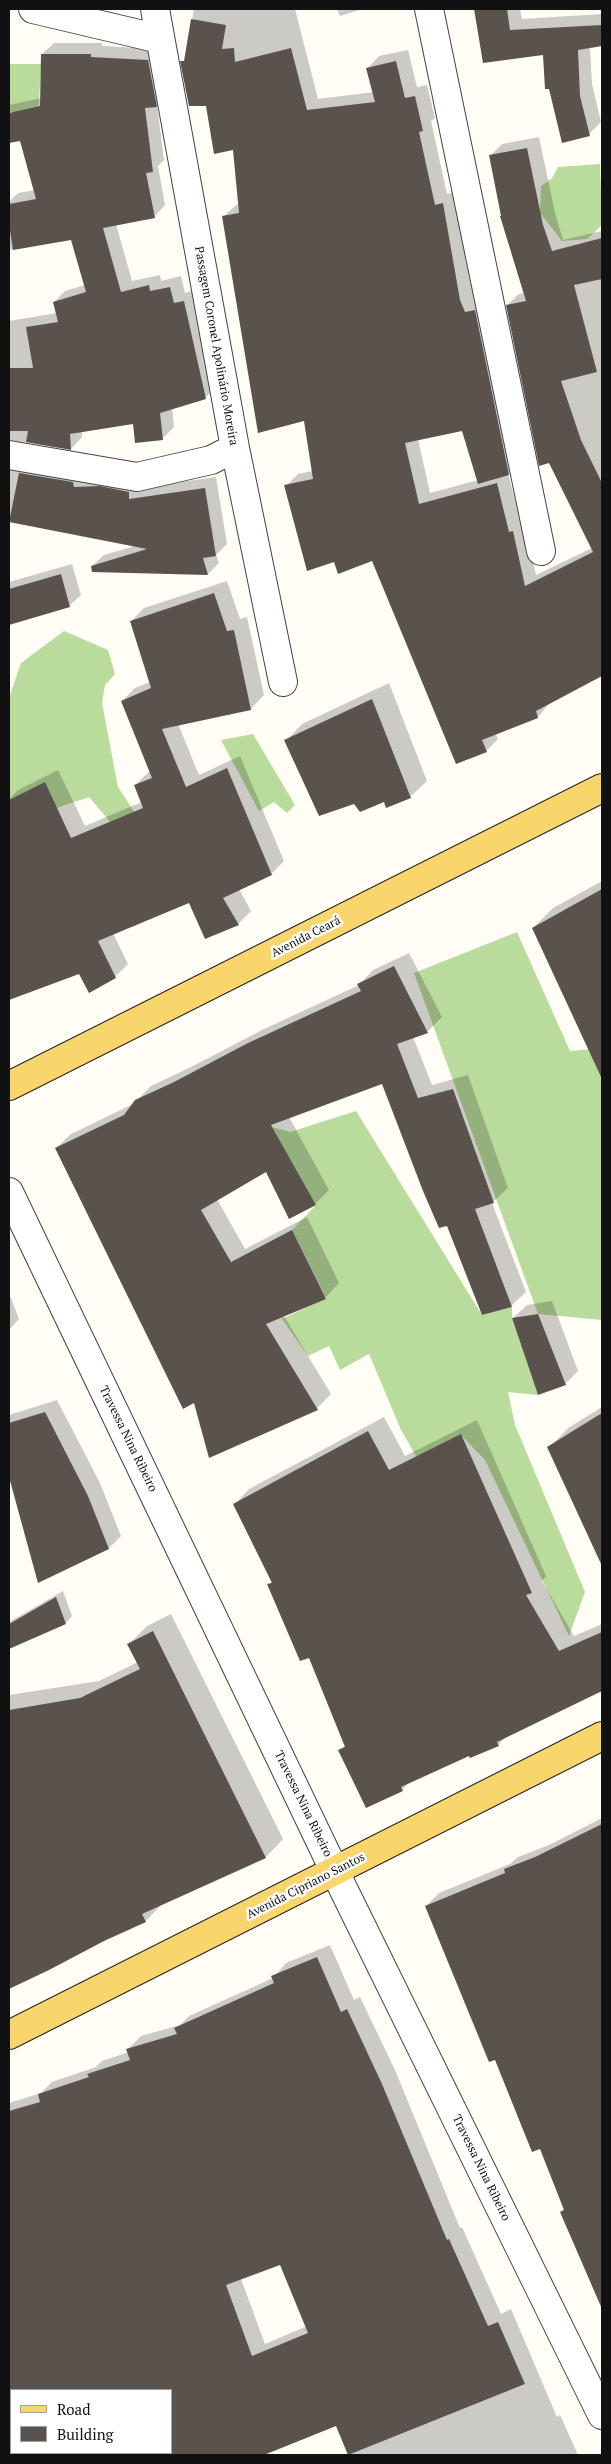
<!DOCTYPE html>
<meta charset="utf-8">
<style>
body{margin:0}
#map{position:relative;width:611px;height:2464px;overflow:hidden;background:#fffdf5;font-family:"PT Serif",serif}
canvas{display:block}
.frame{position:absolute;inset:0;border:10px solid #111;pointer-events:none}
.legend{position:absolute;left:10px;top:2389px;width:162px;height:65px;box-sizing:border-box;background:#fff;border:1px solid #a0a0a0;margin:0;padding:6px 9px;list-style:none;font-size:15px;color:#111}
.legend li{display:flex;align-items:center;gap:10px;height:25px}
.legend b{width:25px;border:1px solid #a0a0a0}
</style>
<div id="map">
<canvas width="611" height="2464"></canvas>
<div class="frame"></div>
<ul class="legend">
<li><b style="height:6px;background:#f9d66b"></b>Road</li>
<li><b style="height:14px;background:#5a524d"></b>Building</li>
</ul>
</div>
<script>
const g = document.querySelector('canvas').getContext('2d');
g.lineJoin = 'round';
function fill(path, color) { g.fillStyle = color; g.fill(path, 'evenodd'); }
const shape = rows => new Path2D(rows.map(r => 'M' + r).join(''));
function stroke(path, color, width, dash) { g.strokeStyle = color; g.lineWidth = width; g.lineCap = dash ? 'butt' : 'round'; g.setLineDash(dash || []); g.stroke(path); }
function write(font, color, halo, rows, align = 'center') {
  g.font = font + ' "PT Serif",serif'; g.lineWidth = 5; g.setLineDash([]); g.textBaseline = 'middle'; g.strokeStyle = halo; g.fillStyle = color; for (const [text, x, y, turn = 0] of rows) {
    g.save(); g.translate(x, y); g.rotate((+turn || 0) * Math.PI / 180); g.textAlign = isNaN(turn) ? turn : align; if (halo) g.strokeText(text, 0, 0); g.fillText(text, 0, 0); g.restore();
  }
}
fill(shape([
 [9,64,41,64,37,141,19,141,13,112,9,111],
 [600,164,602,225,587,239,562,241,540,213,541,186,552,178,558,167],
 [64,631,108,650,115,674,105,685,102,703,118,787,144,827,122,836,89,797,9,824,9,698,21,663],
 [253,734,295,805,287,813,274,802,259,811,221,740],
 [517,932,570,1051,602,1048,602,1320,538,1314,414,973],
 [356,1111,482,1315,512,1307,512,1318,538,1395,508,1392,515,1425,585,1592,569,1636,485,1460,461,1435,423,1468,401,1430,369,1354,340,1370,329,1346,308,1356,282,1319,326,1298,292,1230,316,1205,272,1127,290,1132]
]), '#b9dc9c');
fill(shape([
 [194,9,295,9,318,99,374,92,368,68,379,56,408,50,417,87,427,85,435,118,431,121,447,194,455,192,460,217,458,219,476,301,520,462,508,474,521,521,524,520,536,575,592,548,507,305,519,294,525,293,503,215,490,156,502,144,539,137,555,213,563,240,602,231,602,675,549,704,538,717,495,733,498,739,486,751,373,559,335,561,286,486,298,474,313,471,305,420,224,216,236,205,240,204,234,149,182,62,186,58],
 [462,429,478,480,430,493,418,439],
 [337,9,363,9,340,16],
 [476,9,520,9,522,19,602,14,602,45,590,47,592,84,601,122,589,134,544,53,484,62],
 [54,43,102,43,102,46,159,49,168,95,157,105,164,160,158,166,165,205,154,217,116,224,132,281,160,275,161,281,181,276,185,293,195,290,217,386,205,398,172,408,174,427,163,438,134,422,82,431,82,437,71,449,9,440,9,321,57,313,54,302,65,291,85,285,72,239,9,250,9,202,18,193,35,190,21,140,9,142,9,105,42,98,42,54],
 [9,454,140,488,216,477,227,544,216,555,219,563,208,574,92,566,104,555,135,546,9,521],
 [72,564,81,595,69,606,9,623,9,582],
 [227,581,240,619,247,617,264,695,251,709,178,724,199,775,240,756,284,861,271,874,239,889,251,911,238,924,206,938,190,902,113,933,128,964,115,977,79,973,9,998,9,799,18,790,58,770,85,826,142,802,135,785,150,771,122,701,135,688,150,682,131,621,144,608],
 [389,683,427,781,410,797,355,802,286,741,302,724],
 [602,881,602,1047,590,1048,533,928,553,908],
 [409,953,442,1017,427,1032,413,1037,432,1085,468,1075,508,1188,492,1203,526,1292,511,1306,448,1224,383,1082,289,1117,329,1190,315,1204,267,1170,217,1199,245,1249,307,1217,339,1283,325,1298,284,1316,331,1394,317,1408,195,1401,56,1148,71,1134,133,1104,151,1086,189,1068,264,1029,359,985,373,970],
 [9,1293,19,1319,9,1330],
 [552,1301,578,1371,565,1384,513,1318,527,1305],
 [57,1400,100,1483,121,1536,109,1548,39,1581,9,1473,9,1415],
 [602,1407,602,1563,549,1448,568,1428],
 [384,1417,405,1456,477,1420,546,1576,542,1581,574,1636,602,1624,602,1691,537,1720,508,1735,498,1745,469,1755,410,1781,402,1790,340,1750,346,1745,310,1656,269,1585,272,1581,234,1505,249,1489],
 [63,1591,72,1616,66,1623,9,1648,9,1622],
 [171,1614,283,1839,266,1857,163,1903,146,1921,104,1939,49,1969,9,1987,9,1852,28,1843,9,1790,9,1695,99,1681,138,1662,129,1644,147,1626],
 [602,1818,602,2305,561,2212,565,2208,540,2147,495,2058,426,1906,439,1893,510,1864,518,1857,549,1845],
 [330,1945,354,2000,360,1997,395,2070,460,2228,462,2227,501,2314,511,2309,557,2417,560,2415,578,2455,350,2455,337,2425,262,2455,20,2455,19,2453,171,2453,171,2390,11,2390,11,2432,9,2425,9,2103,41,2093,52,2082,96,2067,102,2061,129,2052,128,2049,141,2036,180,2025,189,2016,273,1978,286,1963],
 [281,2264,307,2326,265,2344,241,2279]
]), '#0003');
fill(shape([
 [474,9,507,9,510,30,602,25,602,46,578,50,580,96,590,136,562,143,549,89,545,89,543,55,483,63],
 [191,19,226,25,222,49,234,48,235,62,291,48,307,110,375,102,366,68,396,61,405,98,415,96,423,131,419,132,435,205,443,203,460,300,465,312,475,310,509,475,478,484,462,431,405,443,419,504,497,483,509,532,513,531,525,586,593,552,549,463,539,466,506,305,526,301,500,216,501,216,489,155,527,148,543,225,552,251,602,238,602,279,574,285,597,372,561,381,581,440,602,483,602,676,536,711,538,718,482,740,487,752,456,764,372,561,338,574,334,562,307,571,284,485,313,479,304,421,258,433,222,216,239,213,233,150,214,154,206,106,189,106,180,61,184,61],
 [41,54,91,54,91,57,148,60,157,107,145,108,153,172,146,173,155,218,103,228,121,292,149,285,150,291,170,287,174,303,184,301,206,399,160,413,163,440,135,443,133,424,70,434,71,450,26,442,28,431,9,431,9,368,33,368,26,327,58,322,53,302,86,292,71,240,13,250,9,224,9,204,36,199,20,141,9,143,9,113,40,106],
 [19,473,73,482,74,487,100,486,129,492,129,499,205,488,216,556,203,558,208,575,92,572,91,566,147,549,9,522],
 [61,574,70,607,9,625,9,589],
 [214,593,227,631,234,630,251,710,162,729,186,787,227,768,272,875,223,898,239,925,205,939,189,903,98,941,116,978,89,993,79,974,9,1000,9,800,45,782,71,838,143,808,134,785,152,778,121,701,151,688,130,621],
 [372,699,411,798,386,808,384,802,360,812,354,804,319,816,284,740],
 [602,889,602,1079,532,928],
 [394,966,428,1033,397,1044,418,1098,453,1089,494,1203,475,1209,512,1307,482,1315,447,1226,439,1228,423,1191,382,1084,271,1125,316,1205,289,1219,266,1172,201,1210,231,1262,292,1230,326,1299,266,1324,318,1410,209,1458,194,1403,183,1409,55,1148,124,1115,135,1100,174,1082,248,1043,361,991,357,984],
 [538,1314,566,1385,538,1395,512,1318],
 [45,1412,88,1496,109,1549,38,1583,9,1477,9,1423],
 [602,1413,602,1566,547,1447],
 [368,1431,389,1470,461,1434,532,1593,526,1595,559,1651,602,1632,602,1691,497,1742,499,1746,470,1758,469,1756,401,1787,403,1791,366,1808,338,1750,345,1747,309,1658,300,1661,267,1584,272,1583,233,1504],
 [56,1597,66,1624,9,1649,9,1624],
 [153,1631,266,1858,142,1914,146,1922,104,1941,49,1970,9,1989,9,1710,80,1698,140,1669,127,1644],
 [602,1824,602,2309,560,2212,564,2210,540,2149,532,2152,495,2060,489,2062,425,1906,505,1873,504,1869,535,1857],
 [317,1957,341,2012,347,2009,382,2084,447,2240,449,2239,488,2326,498,2322,525,2384,348,2455,336,2426,264,2455,171,2455,171,2390,9,2390,9,2111,40,2102,38,2094,89,2077,87,2074,130,2060,126,2049,177,2034,174,2028,274,1983,271,1976],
 [280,2265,308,2333,252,2356,226,2285]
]), '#5a524d');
const minor = shape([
 [33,9,160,39],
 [155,9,235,448,283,682],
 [429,9,541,551],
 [9,455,137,477,211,460,235,448],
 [9,1192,335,1872,602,2415]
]);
const major = shape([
 [9,1086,602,788],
 [9,2035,602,1736]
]);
stroke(minor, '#444', 30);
stroke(major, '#222', 30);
stroke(minor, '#fff', 28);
stroke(major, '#f9d66b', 28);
write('12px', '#111', '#fff', [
 ["Passagem Coronel Apolinário Moreira",216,346,80],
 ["Avenida Ceará",306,937,-27],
 ["Travessa Nina Ribeiro",128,1439,64],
 ["Travessa Nina Ribeiro",303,1804,64],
 ["Avenida Cipriano Santos",306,1886,-27],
 ["Travessa Nina Ribeiro",481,2168,64]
]);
</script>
